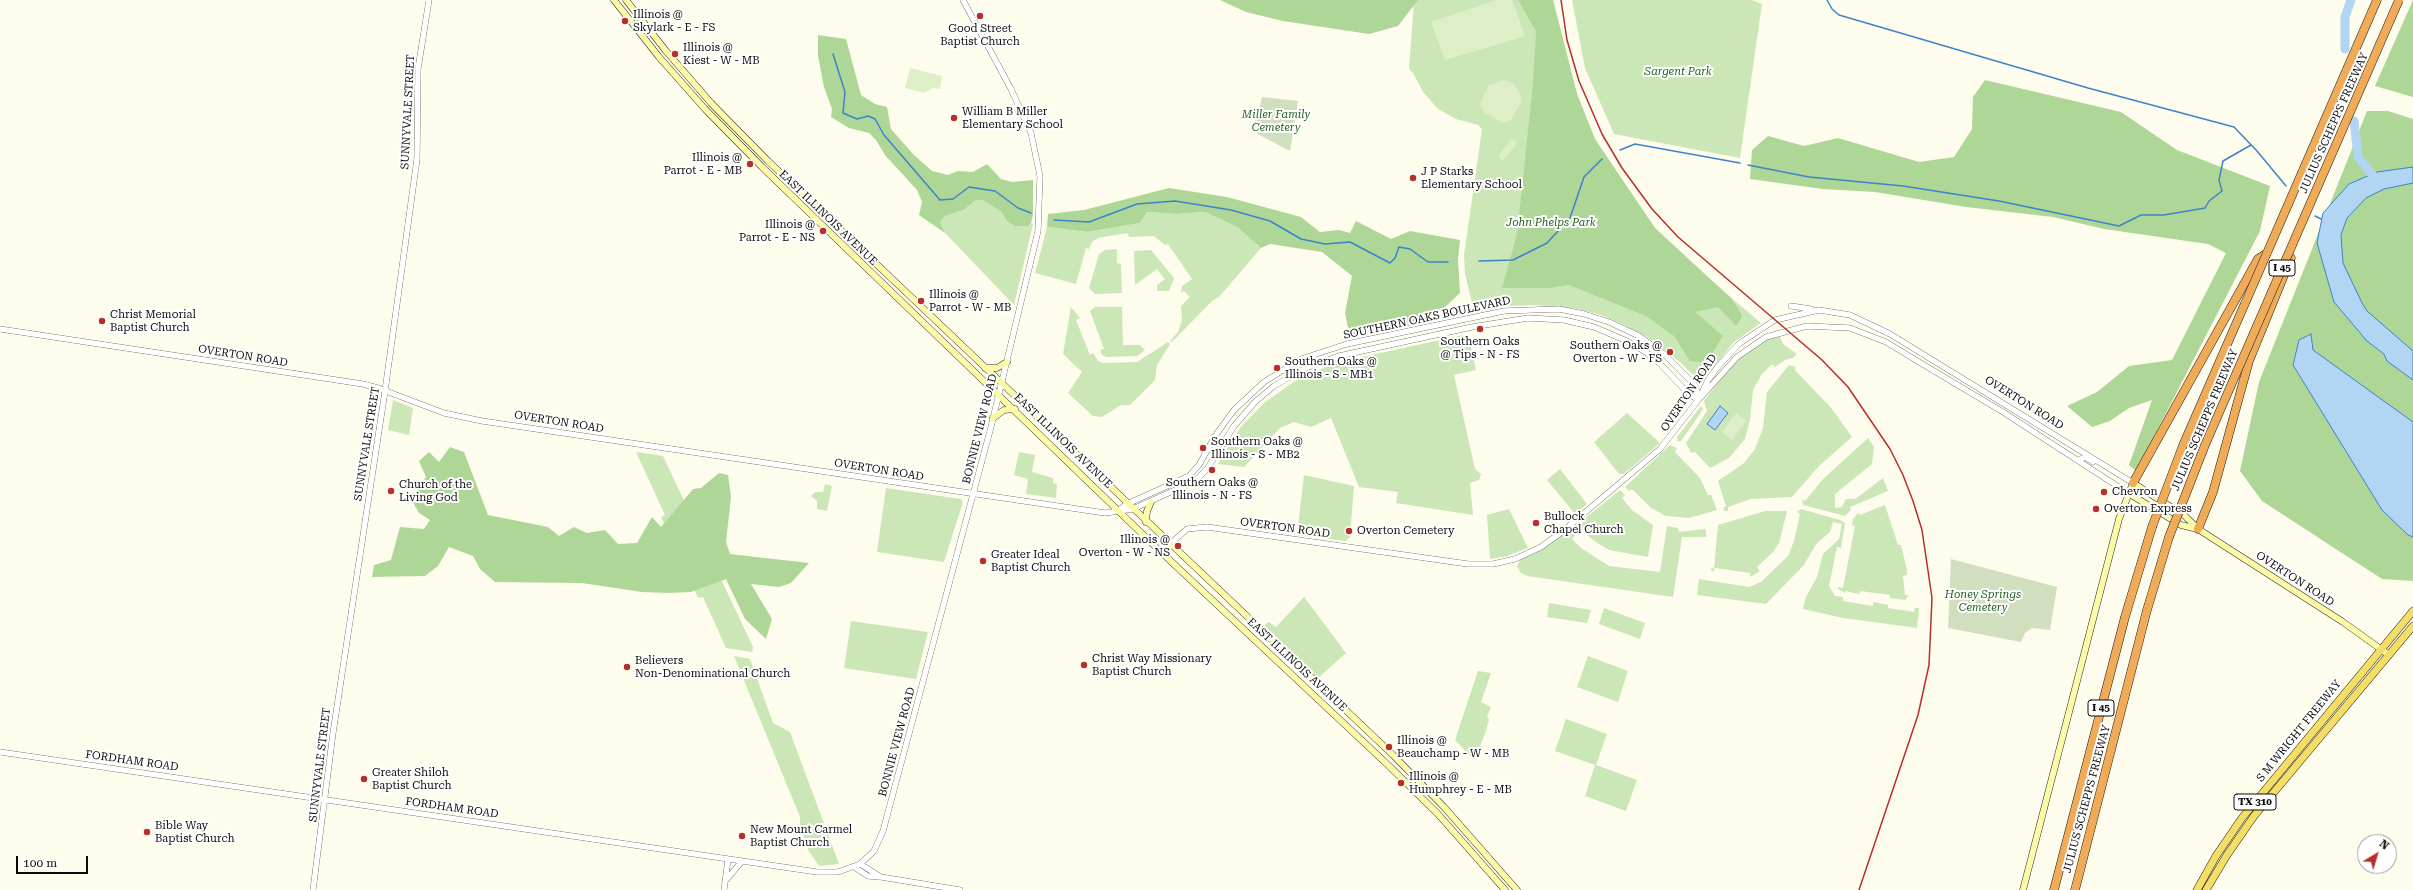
<!DOCTYPE html>
<style>
body{margin:0}
#map{position:relative;width:2413px;height:890px;overflow:hidden;background:#fefcec;font-family:"Roboto Serif",serif}
canvas{display:block}
.north{position:absolute;left:2357px;top:834px;width:40px;height:40px;box-sizing:border-box;background:#fff;border:1px solid #9e9e9e;border-radius:50%;rotate:38deg;font-size:11px;font-weight:700;line-height:16px;text-align:center;color:#0c0c0c}
.north::after{content:'';display:block;margin:auto;width:14px;height:18px;background:#b72f29;clip-path:polygon(50% 0,100% 100%,50% 72%,0 100%)}
.scale{position:absolute;left:16px;top:856px;width:72px;height:18px;box-sizing:border-box;border:2px solid #0c0c0c;border-top:0;padding-left:5px;font-size:12px;line-height:14px;white-space:nowrap;color:#0c0c0c;-webkit-text-stroke:3px #fff;paint-order:stroke}
</style>
<div id="map">
<canvas width="2413" height="890"></canvas>
<div class="north">N</div>
<div class="scale">100 m</div>
</div>
<script>
const g = document.querySelector('canvas').getContext('2d');
g.lineJoin = 'round';
function fill(path, color) { g.fillStyle = color; g.fill(path, 'evenodd'); }
const shape = rows => new Path2D(rows.map(r => 'M' + r).join(''));
function stroke(path, color, width, dash) { g.strokeStyle = color; g.lineWidth = width; g.lineCap = dash ? 'butt' : 'round'; g.setLineDash(dash || []); g.stroke(path); }
function write(font, color, halo, rows, align = 'center') {
  g.font = font + ' "Roboto Serif",serif'; g.lineWidth = 4; g.setLineDash([]); g.textBaseline = 'middle'; g.strokeStyle = halo; g.fillStyle = color; for (const [text, x, y, turn = 0] of rows) {
    g.save(); g.translate(x, y); g.rotate((+turn || 0) * Math.PI / 180); g.textAlign = isNaN(turn) ? turn : align; if (halo) g.strokeText(text, 0, 0); g.fillText(text, 0, 0); g.restore();
  }
}
fill(shape([
 [1414,0,1553,0,1577,94,1595,139,1616,172,1655,228,1696,268,1761,323,1734,342,1705,378,1697,379,1681,363,1649,338,1618,322,1598,314,1573,308,1533,305,1508,306,1479,312,1474,311,1465,274,1464,255,1482,129,1478,125,1456,119,1438,109,1423,92,1413,73,1409,69],
 [1572,0,1752,0,1762,4,1740,158,1614,134,1585,68],
 [976,200,983,200,1028,226,1031,223,1033,224,1014,305,945,233,940,222,945,216,964,210],
 [1147,212,1177,214,1205,212,1237,227,1261,248,1219,297,1212,301,1172,342,1170,341,1178,332,1182,320,1181,306,1190,297,1184,291,1181,293,1182,286,1192,279,1168,244,1165,245,1154,236,1129,237,1128,233,1098,238,1092,242,1089,249,1086,248,1076,284,1035,273,1047,227,1088,232,1140,223],
 [1117,249,1117,263,1121,264,1122,293,1095,294,1089,288,1099,254,1105,250],
 [1151,250,1174,278,1169,291,1157,291,1157,285,1165,279,1157,269,1135,285,1134,251],
 [1071,307,1080,318,1076,320,1090,355,1093,353,1098,361,1103,363,1137,362,1168,342,1170,344,1157,365,1155,380,1130,405,1121,405,1102,417,1093,416,1068,393,1082,372,1063,354],
 [1095,307,1122,307,1123,345,1140,345,1145,350,1137,356,1107,357,1102,355,1100,350,1104,349,1090,311],
 [1468,334,1476,370,1454,375,1475,469,1481,474,1479,480,1470,483,1473,515,1396,503,1398,492,1359,487,1331,418,1311,427,1294,422,1280,428,1244,467,1218,464,1240,428,1264,403,1295,381,1334,363],
 [1779,335,1783,344,1797,354,1793,358,1785,360,1775,367,1772,364,1762,374,1753,390,1750,420,1745,439,1729,458,1710,468,1695,452,1691,453,1686,443,1707,411,1704,401,1731,365,1761,341],
 [1789,365,1796,367,1795,370,1832,409,1852,437,1818,467,1792,497,1751,499,1728,507,1728,511,1725,511,1723,508,1726,506,1718,481,1744,463,1755,449,1763,428,1767,392],
 [393,400,413,408,409,435,388,430],
 [1701,406,1703,409,1700,414,1681,441,1677,441,1677,437],
 [1627,413,1660,443,1624,474,1619,474,1594,442],
 [1868,438,1874,447,1872,464,1835,494,1835,508,1842,507,1846,499,1855,499,1883,478,1888,491,1850,507,1851,510,1845,516,1803,505,1802,499,1805,501,1824,478],
 [1670,445,1677,448,1675,452,1700,478,1708,495,1711,495,1717,510,1689,518,1666,516,1651,508,1632,489,1629,491,1625,487],
 [636,452,663,456,753,647,752,652,726,648,703,597,698,598,661,517,665,515],
 [1019,452,1035,455,1032,472,1053,478,1053,483,1057,484,1056,498,1026,494,1028,479,1014,475],
 [1560,469,1587,504,1575,514,1547,480],
 [1304,475,1354,486,1350,537,1346,541,1297,535],
 [825,484,832,486,827,511,817,509,817,501,811,496,815,492,823,492],
 [886,488,961,499,963,502,944,562,877,552],
 [1620,490,1625,495,1622,498,1632,510,1653,525,1648,557,1609,550,1593,540,1582,530,1579,532,1574,527],
 [1885,505,1898,545,1901,545,1907,570,1907,575,1903,576,1905,595,1909,595,1905,600,1890,598,1890,595,1860,591,1859,594,1845,591,1845,593,1838,589,1838,587,1843,588,1855,526,1852,525,1853,519,1858,513,1860,515],
 [1509,509,1528,548,1507,556,1490,559,1487,515],
 [1801,509,1840,520,1845,523,1841,548,1837,547,1829,586,1835,596,1843,597,1843,601,1873,606,1873,602,1888,605,1888,608,1914,612,1915,608,1919,608,1917,628,1843,618,1803,609,1806,597,1817,577,1823,554,1839,539,1842,524,1833,522,1830,532,1816,544,1804,565,1766,604,1697,595,1699,579,1749,587,1761,582,1788,556,1794,541,1800,514,1797,512],
 [1765,511,1787,511,1779,543,1773,552,1757,567,1760,571,1750,577,1750,573,1715,568,1713,572,1710,569,1714,568,1718,525],
 [1667,526,1678,528,1679,532,1705,529,1706,531,1706,537,1682,537,1673,597,1527,576,1521,573,1517,566,1521,559,1541,550,1569,530,1575,535,1572,539,1581,548,1609,566,1660,572],
 [1304,597,1346,653,1318,678,1264,626,1269,622,1276,627],
 [1549,603,1591,610,1587,623,1547,617],
 [1604,608,1645,623,1640,639,1599,624],
 [851,621,928,632,916,679,844,668],
 [734,656,750,659,773,723,790,732,839,864,819,866,808,850,800,826,800,817],
 [1588,656,1628,671,1618,702,1577,687],
 [1478,671,1491,673,1481,702,1491,707,1487,717,1489,720,1485,734,1474,760,1455,740],
 [1566,719,1607,734,1596,765,1637,780,1626,811,1585,796,1595,765,1555,751]
]), '#cce7b7');
fill(shape([
 [1220,0,1418,0,1398,26,1369,34,1283,21,1246,12],
 [1518,0,1553,0,1577,94,1595,139,1655,228,1731,298,1739,310,1742,317,1736,326,1718,307,1695,312,1723,336,1706,363,1690,361,1674,336,1646,316,1569,285,1549,288,1502,288,1517,234,1533,84,1536,31],
 [2413,0,2413,97,2375,86],
 [818,35,846,39,861,95,875,104,887,107,891,129,913,154,932,171,948,175,958,171,973,172,987,164,1001,179,1012,182,1033,180,1033,215,1031,223,1028,226,1015,226,1007,221,1002,212,983,200,976,200,964,210,945,216,940,222,945,233,919,215,922,202,917,190,885,155,876,140,869,133,849,128,831,117,832,109,824,87,818,56],
 [1985,80,2121,112,2177,150,2270,186,2260,231,2136,471,2129,465,2152,400,2129,408,2110,421,2092,427,2067,406,2097,392,2129,366,2172,360,2226,253,2208,244,2104,229,2053,217,1966,207,1875,192,1823,189,1750,179,1752,150,1768,136,1804,146,1838,138,1919,162,1954,157,1972,129,1973,97],
 [2367,111,2388,111,2413,119,2413,581,2382,579,2262,501,2240,471,2259,382],
 [1169,188,1227,197,1301,217,1320,232,1339,230,1350,233,1356,221,1391,239,1410,231,1460,240,1458,259,1460,293,1444,308,1422,314,1417,324,1350,338,1345,313,1352,276,1322,252,1270,244,1261,248,1237,227,1205,212,1177,214,1147,212,1140,223,1088,232,1047,227,1048,214,1084,210],
 [450,447,464,452,488,515,548,527,559,536,574,527,587,533,605,530,618,544,637,543,652,517,661,527,693,489,701,488,719,473,728,475,731,497,726,542,730,554,809,563,791,583,779,587,751,584,772,619,766,639,745,619,726,579,691,592,668,593,642,592,582,583,495,582,480,569,473,556,449,547,438,566,425,576,372,577,374,565,391,560,400,527,424,529,430,520,419,513,411,499,426,477,419,461,429,452,439,462]
]), '#aed797');
fill(shape([
 [1262,97,1298,101,1290,151,1254,132],
 [1951,559,2057,587,2050,630,2032,628,2025,633,2021,642,1948,628]
]), '#d1dfbe');
fill(shape([
 [1497,0,1512,0,1525,36,1445,60,1431,22],
 [910,68,942,76,940,89,933,88,924,93,905,88],
 [1504,80,1514,84,1521,95,1521,102,1511,120,1503,123,1484,112,1480,104,1488,86],
 [1512,139,1516,141,1516,145,1503,160,1499,158,1499,155],
 [1736,413,1746,421,1732,440,1722,432]
]), '#deefc8');
const water = shape([
 [2413,167,2413,183,2384,189,2366,198,2347,218,2341,235,2343,263,2362,303,2367,311,2413,351,2413,380,2387,361,2384,354,2367,341,2334,302,2317,243,2323,213,2349,184,2377,172,2413,167],
 [2311,334,2313,350,2413,422,2413,537,2408,535,2382,510,2293,365,2299,340,2311,334],
 [1720,406,1728,413,1715,430,1707,424,1720,406]
]);
fill(water, '#b2d5f4');
stroke(water, '#3c84c8', 1);
stroke(shape([
 [1827,0,1832,9,1839,15,2088,88,2234,127,2257,151,2286,186],
 [833,54,845,92,843,113,857,119,868,116,875,119,884,135,940,200,953,199,969,187,995,191,1018,208,1031,213],
 [1620,150,1635,144,1740,163],
 [1748,165,1809,177,1903,186,1999,201,2119,226,2141,215,2164,215,2205,208,2209,201,2222,191,2219,180,2223,161,2251,145],
 [2315,216,2321,219],
 [1054,220,1089,222,1137,204,1175,201,1231,210,1270,221,1301,239,1325,244,1350,242,1390,263,1395,258,1399,247,1410,249,1428,262,1448,262],
 [1479,261,1513,260,1547,243,1570,218,1584,177,1602,159]
]), '#3c84c8', 1.5);
stroke(shape([
 [2345,49,2345,17,2351,0],
 [2354,121,2358,157,2377,181]
]), '#b2d5f4', 9);
const tertiary = shape([
 [1791,306,1811,309],
 [0,329,363,384,378,388,444,413,482,421,1105,513,1133,509,1195,481,1207,469,1234,426,1256,401,1274,386,1306,368,1339,356,1472,327,1528,318,1564,320,1594,327,1627,341,1647,353,1659,363,1691,396,1699,399],
 [1701,397,1737,357,1766,337,1807,326,1850,328,1886,342,1924,365,2003,412,2128,493],
 [2079,460,2085,457,2093,462],
 [1119,510,1127,504,1189,476,1199,465,1215,436,1234,410,1264,382,1301,359,1347,344,1504,311,1559,309,1584,314,1609,322,1639,336,1665,355,1694,384,1699,398],
 [1161,552,1187,529,1207,527,1468,564,1493,564,1515,559,1541,547,1563,531,1660,449,1699,399,1708,380,1720,364,1740,343,1775,320,1819,310,1850,315,1890,334,2133,483],
 [0,752,817,872,838,872,860,864,874,851,883,831,991,427,1038,231,1040,176,1031,133,1011,89,963,0],
 [860,864,881,877,960,890],
 [854,867,868,876,879,877],
 [727,879,742,861],
 [313,890,333,733,385,391,417,159,418,69,429,0],
 [724,890,728,859]
]);
const secondary = shape([
 [614,0,659,57,705,109,762,167,1161,552,1387,764,1438,814,1505,890],
 [626,0,666,51,711,103,768,161,1393,755,1444,807,1517,890],
 [985,368,997,368,1007,362],
 [993,418,1004,410,1015,409],
 [2128,493,2181,525,2197,529],
 [1146,522,1147,511,1151,502],
 [2023,890,2119,519,2133,483,2185,516,2198,529,2343,622,2389,655]
]);
const primary = shape([
 [2197,890,2216,856,2242,818,2413,611],
 [2206,890,2227,855,2254,816,2413,626]
]);
const motorway = shape([
 [2133,483,2258,259,2267,253,2377,0],
 [2198,529,2213,492,2249,361,2291,258],
 [2054,890,2125,617,2152,527],
 [2075,890,2147,610,2169,537]
]);
stroke(tertiary, '#3f3f3f', 6);
stroke(secondary, '#2e2e2e', 7);
stroke(primary, '#1d1d1d', 8);
stroke(motorway, '#1d1d1d', 9);
stroke(tertiary, '#fff', 5.5);
stroke(secondary, '#fcfaa9', 6);
stroke(primary, '#f4de66', 7);
stroke(motorway, '#f0ab59', 8);
stroke(shape([
 [1561,0,1567,40,1579,81,1602,134,1622,168,1652,209,1678,237,1822,360,1848,387,1890,449,1903,475,1913,501,1922,530,1932,598,1929,665,1918,715,1859,890]
]), '#b72f29', 1.5);
const motorwayBridge = shape([
 [2152,527,2184,443,2267,253],
 [2169,537,2205,445,2399,0]
]);
stroke(motorwayBridge, '#1d1d1d', 9, []);
stroke(motorwayBridge, '#f0ab59', 8);
for (const [x, y, r, color] of [
 [980,16,4,"#b72f29"],
 [625,21,4,"#b72f29"],
 [675,54,4,"#b72f29"],
 [954,118,4,"#b72f29"],
 [750,164,4,"#b72f29"],
 [1413,178,4,"#b72f29"],
 [823,231,4,"#b72f29"],
 [921,301,4,"#b72f29"],
 [102,321,4,"#b72f29"],
 [1480,329,4,"#b72f29"],
 [1670,352,4,"#b72f29"],
 [1277,368,4,"#b72f29"],
 [1203,448,4,"#b72f29"],
 [1212,470,4,"#b72f29"],
 [391,491,4,"#b72f29"],
 [2104,492,4,"#b72f29"],
 [2096,509,4,"#b72f29"],
 [1536,523,4,"#b72f29"],
 [1349,531,4,"#b72f29"],
 [1178,546,4,"#b72f29"],
 [983,561,4,"#b72f29"],
 [1084,665,4,"#b72f29"],
 [627,667,4,"#b72f29"],
 [1389,747,4,"#b72f29"],
 [364,779,4,"#b72f29"],
 [1401,783,4,"#b72f29"],
 [147,832,4,"#b72f29"],
 [742,836,4,"#b72f29"]
]) { const dot = new Path2D(); dot.arc(x, y, r, 0, 2 * Math.PI); g.fillStyle = color; g.fill(dot); stroke(dot, '#fff', 1.5); }
for (const [x, y, w] of [
 [2282,268,26],
 [2101,708,26],
 [2255,802,42]
]) { const box = new Path2D(); box.roundRect(x - w / 2, y - 8, w, 16, 3); g.fillStyle = '#fff'; g.fill(box); stroke(box, '#0c0c0c', 1); }
write('bold 10px', '#0c0c0c', null, [
 ["I 45",2282,268],
 ["I 45",2101,708],
 ["TX 310",2255,802]
]);
write('11px', '#0c0c0c', '#fff', [
 ["Illinois @",633,15],
 ["Skylark - E - FS",633,28],
 ["Good Street",980,29,"center"],
 ["Baptist Church",980,42,"center"],
 ["Illinois @",683,48],
 ["Kiest - W - MB",683,61],
 ["William B Miller",962,112],
 ["Elementary School",962,125],
 ["Illinois @",742,158,"right"],
 ["Parrot - E - MB",742,171,"right"],
 ["J P Starks",1421,172],
 ["Elementary School",1421,185],
 ["Illinois @",815,225,"right"],
 ["Parrot - E - NS",815,238,"right"],
 ["Illinois @",929,295],
 ["Parrot - W - MB",929,308],
 ["Christ Memorial",110,315],
 ["Baptist Church",110,328],
 ["Southern Oaks",1480,342,"center"],
 ["@ Tips - N - FS",1480,355,"center"],
 ["Southern Oaks @",1662,346,"right"],
 ["Overton - W - FS",1662,359,"right"],
 ["Southern Oaks @",1285,362],
 ["Illinois - S - MB1",1285,375],
 ["Southern Oaks @",1211,442],
 ["Illinois - S - MB2",1211,455],
 ["Southern Oaks @",1212,483,"center"],
 ["Illinois - N - FS",1212,496,"center"],
 ["Church of the",399,485],
 ["Living God",399,498],
 ["Chevron",2112,492],
 ["Overton Express",2104,509],
 ["Bullock",1544,517],
 ["Chapel Church",1544,530],
 ["Overton Cemetery",1357,531],
 ["Illinois @",1170,540,"right"],
 ["Overton - W - NS",1170,553,"right"],
 ["Greater Ideal",991,555],
 ["Baptist Church",991,568],
 ["Christ Way Missionary",1092,659],
 ["Baptist Church",1092,672],
 ["Believers",635,661],
 ["Non-Denominational Church",635,674],
 ["Illinois @",1397,741],
 ["Beauchamp - W - MB",1397,754],
 ["Greater Shiloh",372,773],
 ["Baptist Church",372,786],
 ["Illinois @",1409,777],
 ["Humphrey - E - MB",1409,790],
 ["Bible Way",155,826],
 ["Baptist Church",155,839],
 ["New Mount Carmel",750,830],
 ["Baptist Church",750,843]
], 'left');
write('italic 11px', '#27611f', '#fff', [
 ["Sargent Park",1678,72],
 ["Miller Family",1276,115],
 ["Cemetery",1276,128],
 ["John Phelps Park",1551,223],
 ["Honey Springs",1983,595],
 ["Cemetery",1983,608]
]);
write('11px', '#0c0c0c', '#fff', [
 ["SUNNYVALE STREET",408,112,-87],
 ["JULIUS SCHEPPS FREEWAY",2334,123,-66],
 ["EAST ILLINOIS AVENUE",828,218,44],
 ["SOUTHERN OAKS BOULEVARD",1427,318,-12],
 ["OVERTON ROAD",243,356,9],
 ["OVERTON ROAD",1689,393,-56],
 ["OVERTON ROAD",2024,403,32],
 ["JULIUS SCHEPPS FREEWAY",2205,420,-67],
 ["OVERTON ROAD",559,422,9],
 ["BONNIE VIEW ROAD",980,429,-76],
 ["EAST ILLINOIS AVENUE",1063,441,44],
 ["SUNNYVALE STREET",367,444,-81],
 ["OVERTON ROAD",879,470,9],
 ["OVERTON ROAD",1285,528,8],
 ["OVERTON ROAD",2295,579,33],
 ["EAST ILLINOIS AVENUE",1297,665,43],
 ["S M WRIGHT FREEWAY",2299,731,-51],
 ["BONNIE VIEW ROAD",897,742,-75],
 ["FORDHAM ROAD",132,761,8],
 ["SUNNYVALE STREET",320,765,-83],
 ["JULIUS SCHEPPS FREEWAY",2087,799,-75],
 ["FORDHAM ROAD",452,808,8]
]);
</script>
